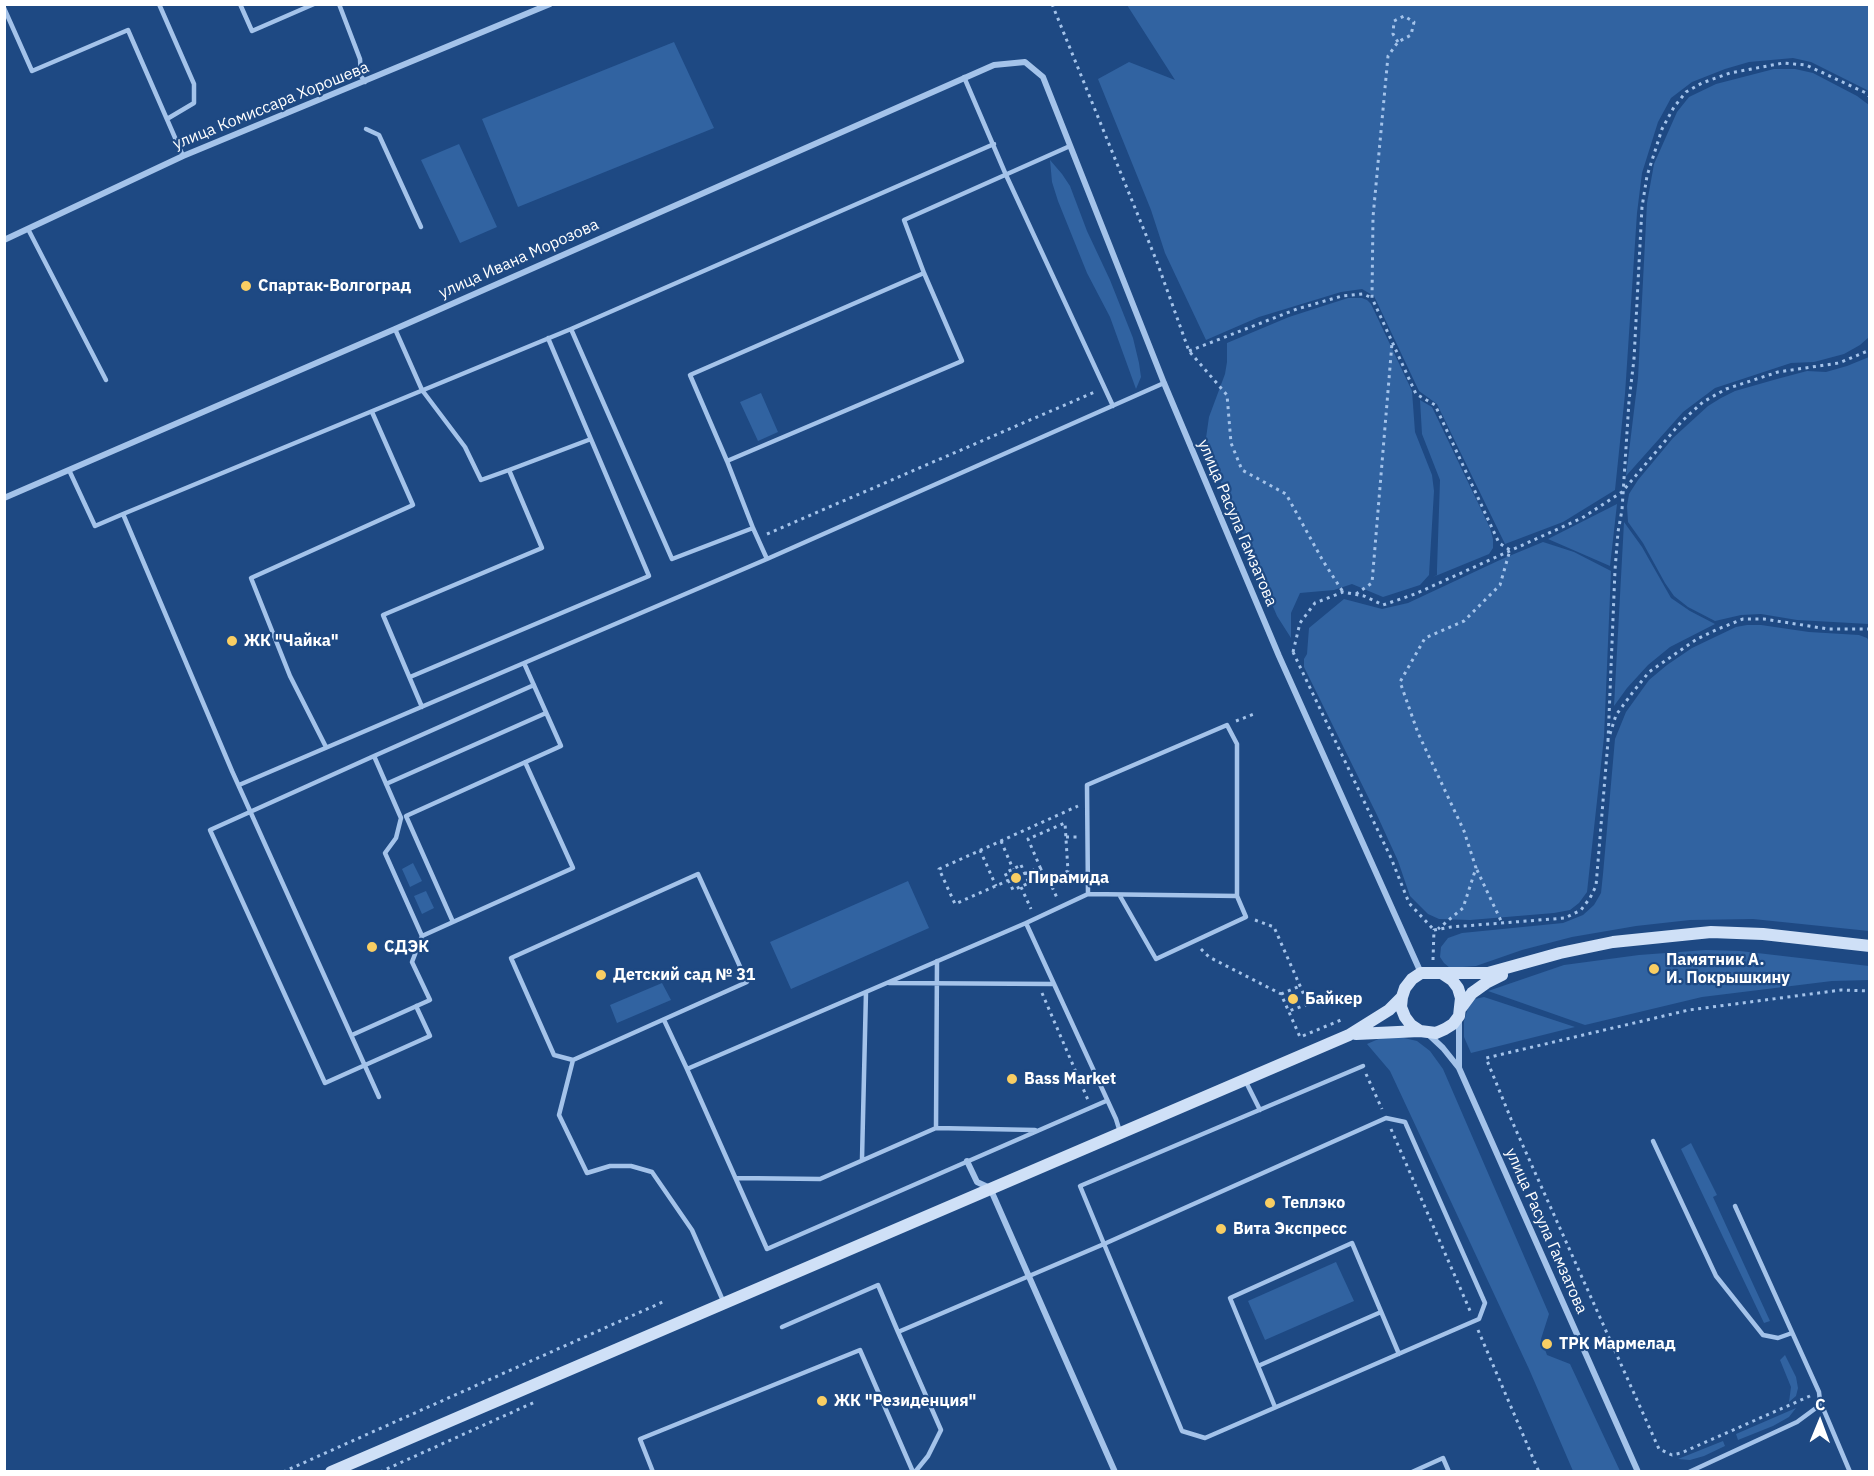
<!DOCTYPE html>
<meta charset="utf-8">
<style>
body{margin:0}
#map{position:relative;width:1874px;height:1476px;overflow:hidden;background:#1e4983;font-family:"IBM Plex Sans",sans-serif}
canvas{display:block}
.frame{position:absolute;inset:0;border:6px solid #fff;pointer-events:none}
.north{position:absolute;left:1790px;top:1392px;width:60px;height:60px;-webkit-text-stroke:4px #1e4983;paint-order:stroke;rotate:1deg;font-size:16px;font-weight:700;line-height:24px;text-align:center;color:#fff}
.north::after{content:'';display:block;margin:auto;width:21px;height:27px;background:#fff;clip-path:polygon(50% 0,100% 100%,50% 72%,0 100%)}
</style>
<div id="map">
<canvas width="1874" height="1476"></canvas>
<div class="frame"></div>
<div class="north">С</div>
</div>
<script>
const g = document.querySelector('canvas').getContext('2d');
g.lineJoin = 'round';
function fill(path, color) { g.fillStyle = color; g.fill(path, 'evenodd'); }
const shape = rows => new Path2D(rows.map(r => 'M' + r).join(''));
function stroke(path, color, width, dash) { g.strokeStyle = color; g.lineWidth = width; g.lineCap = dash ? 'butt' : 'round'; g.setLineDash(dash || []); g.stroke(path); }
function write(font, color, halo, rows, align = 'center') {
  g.font = font + ' "IBM Plex Sans",sans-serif'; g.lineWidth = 4.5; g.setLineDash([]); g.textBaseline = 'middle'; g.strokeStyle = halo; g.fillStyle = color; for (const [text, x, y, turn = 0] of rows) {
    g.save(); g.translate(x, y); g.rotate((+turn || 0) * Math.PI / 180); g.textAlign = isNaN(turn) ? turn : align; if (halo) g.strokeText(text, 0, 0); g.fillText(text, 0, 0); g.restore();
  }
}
fill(shape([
 [1127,5,1869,5,1869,91,1811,62,1793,58,1749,62,1725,69,1692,82,1671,98,1658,122,1642,173,1637,213,1625,394,1615,490,1563,522,1505,544,1437,404,1419,391,1374,296,1362,289,1341,292,1259,317,1206,340,1165,253,1151,210,1098,79,1129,62,1175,80],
 [674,42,714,128,518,207,482,119],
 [1774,69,1795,69,1813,73,1857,96,1869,105,1869,337,1860,345,1844,354,1814,362,1791,363,1715,388,1683,412,1626,476,1638,378,1647,203,1654,164,1677,112,1689,97,1716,84],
 [459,144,497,227,460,243,421,160],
 [1050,160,1062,174,1070,186,1087,231,1110,280,1133,338,1139,363,1141,377,1136,389,1110,317,1087,273,1058,201,1052,182],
 [1348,298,1362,298,1367,300,1371,304,1412,391,1415,432,1432,475,1434,491,1429,575,1420,585,1383,597,1352,584,1334,590,1300,593,1291,613,1291,638,1277,616,1205,445,1209,417,1225,374,1227,362,1227,343,1289,317],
 [1869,357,1869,624,1797,620,1761,614,1741,615,1715,621,1688,607,1674,596,1665,583,1643,543,1628,522,1627,506,1629,494,1638,480,1673,438,1708,406,1721,398,1735,391,1777,379,1807,371,1826,372,1847,366],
 [761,393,778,432,758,441,740,402],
 [1420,400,1432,407,1490,528,1493,539,1493,548,1489,554,1433,577,1437,575,1437,569,1440,480,1422,434],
 [1617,504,1610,566,1548,539],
 [1624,522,1642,547,1671,598,1690,611,1715,624,1670,647,1648,665,1627,688,1614,706],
 [1543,542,1574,552,1611,571,1604,737,1587,892,1579,903,1570,910,1554,913,1470,920,1439,919,1428,914,1410,896,1398,861,1377,815,1304,667,1304,659,1307,654,1309,628,1344,599,1382,609,1408,603,1502,559],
 [1747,625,1761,625,1809,632,1859,635,1867,638,1869,641,1869,931,1753,919,1690,920,1636,926,1572,937,1522,950,1476,966,1450,968,1444,963,1440,957,1441,947,1448,938,1462,933,1563,923,1583,915,1594,905,1601,893,1603,874,1615,739,1626,712,1649,680,1667,665,1692,648,1736,627],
 [413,863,422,881,410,887,402,869],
 [908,881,929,928,791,989,770,942],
 [426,891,434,908,422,914,414,896],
 [1706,950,1740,951,1869,966,1869,980,1832,981,1702,997,1585,1025,1488,991,1564,965,1639,955],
 [662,983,671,1000,617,1023,610,1005],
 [1484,997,1575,1027,1471,1053,1464,1037,1464,1021,1468,1008,1475,999],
 [1383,1037,1400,1037,1417,1041,1430,1051,1443,1069,1549,1314,1541,1339,1547,1355,1570,1364,1620,1471,1573,1471,1529,1369,1390,1071,1367,1044],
 [1691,1143,1717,1195,1713,1197,1770,1321,1764,1323,1681,1149],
 [1336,1262,1354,1301,1265,1340,1248,1301],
 [1785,1355,1796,1377,1798,1388,1796,1396,1789,1402,1791,1387,1780,1360],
 [1796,1408,1789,1417,1773,1426,1738,1440,1736,1434],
 [1723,1441,1725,1446,1704,1456,1690,1460,1678,1459]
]), '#3163a1');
stroke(shape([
 [1052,4,1157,262,1189,351,1227,395,1231,443,1242,470,1286,494,1323,561,1343,592],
 [1398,42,1393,34,1394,21,1404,16,1414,22,1411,35,1398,42,1388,56,1373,217,1372,298,1416,394,1435,405,1499,543,1510,550,1500,585,1464,621,1425,638,1400,682,1418,733,1464,831,1476,868,1463,908,1438,929],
 [1189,351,1297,309,1342,296,1363,294,1372,298],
 [767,534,1097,391],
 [1356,594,1372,583,1392,343],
 [1293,652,1300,623,1315,603,1343,592,1364,596,1383,605,1415,594,1582,518,1622,492,1682,421,1703,402,1726,389,1778,372,1839,363,1870,350],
 [1293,652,1391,858,1409,903,1434,930],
 [1236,721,1254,714],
 [1610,734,1616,715,1633,692,1649,672,1697,639,1718,629,1743,619,1764,619,1828,629,1870,629],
 [1608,741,1615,570,1618,532,1622,510,1629,401,1634,359,1642,207,1647,176,1662,129,1674,107,1686,92,1702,83,1730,73,1762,67,1783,63,1806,65,1866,93,1870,97],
 [1066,837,1079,837],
 [1001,841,1013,869],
 [980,850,996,886],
 [1021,865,1029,883,1013,890,1005,873,1021,865],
 [1477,870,1502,923],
 [1025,874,1040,867,1028,839,1065,823,1068,871,1046,882,1040,867],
 [1009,880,955,904,939,869,1078,806],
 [1049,880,1057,898],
 [1021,887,1031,909],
 [1255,920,1274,927,1308,1004,1289,1011],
 [1201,949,1209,957,1281,994,1300,1037,1341,1020,1342,1022],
 [1433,960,1434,930,1451,927,1565,918,1581,910,1590,898,1596,886,1608,741],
 [1042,993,1088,1100],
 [1281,994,1300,986],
 [1366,1074,1382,1109],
 [1391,1129,1471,1313],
 [1478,1330,1539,1472],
 [1810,1396,1681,1453,1672,1455,1659,1449,1511,1119,1486,1058,1689,1010,1841,990,1870,991],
 [283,1472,665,1301],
 [380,1472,537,1401]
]), '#a4c3ea', 3, [3, 4.5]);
stroke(shape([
 [159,4,194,84,194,103,167,119],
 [240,4,252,31,314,4],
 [339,4,360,59,361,76,365,82],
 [4,8,32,71,128,30,183,156],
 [964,77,1006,175,1113,406],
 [366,129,379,135,421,227],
 [28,229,106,380],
 [395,329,422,390,465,447,481,480,509,470,542,548,383,615,422,707],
 [571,329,672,559,753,528,727,461,690,375,924,273,904,220,1070,146],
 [727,461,962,361,924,273],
 [69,470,95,526,123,514,232,771,379,1097],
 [509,470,591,439],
 [123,514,571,329,994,144],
 [753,528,767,559],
 [524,663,561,746,406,816,453,922,573,868,525,762],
 [410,677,649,576,548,338],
 [326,747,290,676,251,578,413,505,372,412],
 [374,756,534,685],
 [386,784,546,713],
 [239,785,767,559,1164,383],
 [1120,896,1156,959,1246,917,1237,896],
 [1026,923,1088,894,1087,785,1227,725,1237,744,1237,896,1088,894],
 [889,983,1054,984],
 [416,1006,430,1036,325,1083,210,830,374,756,401,818,396,838,385,853,422,936],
 [664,1020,687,1069],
 [352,1035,430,1000,412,962,422,936,453,922],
 [573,1060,554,1055,511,958,698,874,747,982,573,1060,559,1115,587,1173,610,1166,631,1166,652,1172,692,1230,724,1303],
 [1245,1080,1260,1110],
 [1106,1101,767,1249,687,1069,1026,923,1116,1119,1120,1132],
 [936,1128,937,961],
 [1653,1141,1716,1276,1763,1335,1778,1338,1792,1333],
 [862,1159,866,992],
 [736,1178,820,1179,936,1128,1035,1130],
 [782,1327,878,1285,898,1332,1104,1244,1386,1118,1405,1122,1485,1303,1479,1319,1205,1438,1182,1431,1104,1244,1080,1186,1363,1066],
 [898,1332,941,1430,928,1456,915,1472],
 [1258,1366,1381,1312],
 [1820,1401,1850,1472],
 [1275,1407,1230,1298,1352,1243,1399,1354],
 [653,1472,640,1439,860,1350,913,1472],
 [1412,1472,1443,1458,1449,1472],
 [1689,1472,1797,1422,1816,1408,1820,1401,1819,1392,1735,1206]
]), '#a4c3ea', 4.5);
stroke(shape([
 [4,240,183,156,550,4],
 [4,498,395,329,994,65,1025,62,1043,77,1164,383,1279,656,1421,973],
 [1459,1021,1459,1068],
 [1427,1033,1443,1048,1459,1068,1638,1472],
 [967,1161,977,1182,990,1188,1115,1472]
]), '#a4c3ea', 6);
stroke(shape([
 [1443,974,1452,980,1458,988,1461,998,1459,1016,1453,1024,1445,1029,1436,1033,1420,1031,1411,1025,1405,1017,1401,1007,1402,997,1405,988,1412,979,1421,973,1488,973,1560,953,1613,942,1711,932,1763,934,1870,946],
 [1461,1008,1472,993,1486,983,1502,975],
 [1356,1034,1419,1031],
 [331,1472,1349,1035,1389,1010,1402,997]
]), '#cfe0f7', 12);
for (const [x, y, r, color] of [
 [246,286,6,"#f9ce63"],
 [232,641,6,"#f9ce63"],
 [1016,878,6,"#f9ce63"],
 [372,947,6,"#f9ce63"],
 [1654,969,6,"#f9ce63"],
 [601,975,6,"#f9ce63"],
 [1293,999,6,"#f9ce63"],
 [1012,1079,6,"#f9ce63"],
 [1270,1203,6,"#f9ce63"],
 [1221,1229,6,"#f9ce63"],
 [1547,1344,6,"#f9ce63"],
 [822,1401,6,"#f9ce63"]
]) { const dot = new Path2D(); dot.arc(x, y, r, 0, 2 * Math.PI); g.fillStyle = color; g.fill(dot); stroke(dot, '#1e4983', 2); }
write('16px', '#fff', '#1e4983', [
 ["улица Комиссара Хорошева",271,106,-22],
 ["улица Ивана Морозова",519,259,-24],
 ["улица Расула Гамзатова",1237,523,67],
 ["улица Расула Гамзатова",1546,1231,66]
]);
write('bold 16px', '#fff', '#1e4983', [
 ["Спартак-Волгоград",258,286],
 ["ЖК \"Чайка\"",244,641],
 ["Пирамида",1028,878],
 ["СДЭК",384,947],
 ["Памятник А.",1666,960],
 ["И. Покрышкину",1666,978],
 ["Детский сад № 31",613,975],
 ["Байкер",1305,999],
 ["Bass Market",1024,1079],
 ["Теплэко",1282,1203],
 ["Вита Экспресс",1233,1229],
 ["ТРК Мармелад",1559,1344],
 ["ЖК \"Резиденция\"",834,1401]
], 'left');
</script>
